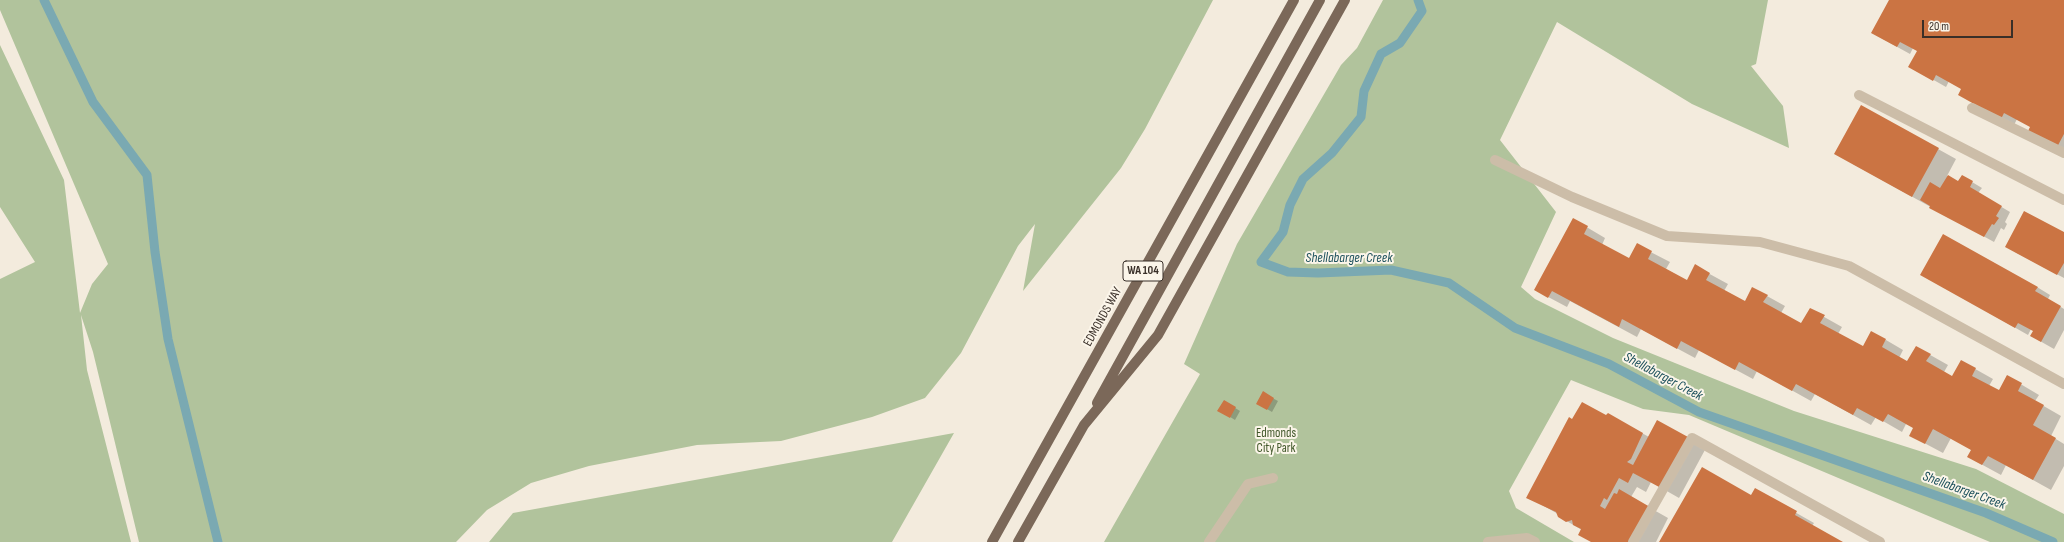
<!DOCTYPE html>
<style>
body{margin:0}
#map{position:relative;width:2064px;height:542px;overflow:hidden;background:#f3ebdd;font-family:"Sofia Sans Condensed",sans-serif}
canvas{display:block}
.scale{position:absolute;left:1922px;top:20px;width:91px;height:18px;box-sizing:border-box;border:2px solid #392f28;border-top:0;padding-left:5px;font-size:12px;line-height:14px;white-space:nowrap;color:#392f28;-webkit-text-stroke:3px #fbf5e9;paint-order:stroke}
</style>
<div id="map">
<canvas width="2064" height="542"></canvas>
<div class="scale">20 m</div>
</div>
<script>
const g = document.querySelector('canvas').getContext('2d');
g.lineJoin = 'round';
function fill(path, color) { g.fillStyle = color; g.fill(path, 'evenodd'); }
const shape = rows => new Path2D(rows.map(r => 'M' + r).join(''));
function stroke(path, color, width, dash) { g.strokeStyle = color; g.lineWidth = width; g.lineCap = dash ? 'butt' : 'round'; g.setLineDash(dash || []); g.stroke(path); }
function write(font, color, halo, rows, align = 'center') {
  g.font = font + ' "Sofia Sans Condensed",sans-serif'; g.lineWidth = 4; g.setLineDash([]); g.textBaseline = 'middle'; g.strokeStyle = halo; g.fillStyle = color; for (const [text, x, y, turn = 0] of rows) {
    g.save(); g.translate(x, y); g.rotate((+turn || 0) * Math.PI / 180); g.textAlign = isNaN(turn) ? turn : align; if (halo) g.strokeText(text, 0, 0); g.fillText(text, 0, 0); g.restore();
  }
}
fill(shape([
 [0,0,1213,0,1145,129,1121,168,1023,291,1035,224,1018,246,961,353,925,398,872,417,781,441,697,445,589,466,531,483,487,510,456,542,139,542,93,352,81,315,87,370,131,542,0,542,0,279,35,262,0,207,0,45,64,180,80,313,92,284,108,264,0,10],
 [1383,0,1768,0,1756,64,1751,66,1783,106,1789,148,1692,104,1557,22,1500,140,1556,212,1521,287,1535,299,1613,338,1794,411,1976,469,2064,514,2064,542,1990,542,1689,415,1643,409,1571,380,1509,491,1516,508,1574,542,1104,542,1200,374,1184,364,1237,244,1341,65,1357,48],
 [954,433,892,542,489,542,513,513]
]), '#b1c39c');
fill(shape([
 [1890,0,2064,0,2064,152,2032,127,2017,119,2014,125,1960,94,1963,89,1949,81,1946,87,1909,66,1918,51,1913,48,1910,54,1872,33],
 [1938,149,1956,159,1947,176,1958,182,1962,176,1982,188,1978,193,2010,212,2005,222,2007,224,2004,230,2001,228,1994,242,1853,164],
 [1573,219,1605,238,1602,245,1629,260,1637,245,1670,262,1666,269,1687,281,1695,266,1728,284,1724,291,1745,302,1767,296,1785,306,1781,313,1802,325,1810,309,1842,327,1838,334,1863,348,1886,340,1903,350,1899,358,1908,362,1916,347,1948,365,1944,372,1953,377,1961,361,1993,379,1989,386,1999,392,2007,376,2039,395,2035,401,2061,416,2051,436,2064,444,2064,466,2051,490,2006,465,2001,475,1968,457,1972,450,1951,438,1943,453,1911,436,1915,428,1906,424,1902,432,1876,417,1871,425,1815,394,1811,401,1757,371,1753,379,1699,350,1695,358,1641,329,1637,337,1570,301,1567,307,1535,290],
 [2064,233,2064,278,2015,252],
 [1921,274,2037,287,2050,295,2048,299,2064,309,2064,330,2054,349,2031,336,2034,331,2031,329,2028,335],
 [1263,393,1278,401,1272,412,1257,403],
 [1224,401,1240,411,1235,420,1219,410],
 [1608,414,1649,437,1657,422,1706,448,1679,498,1651,482,1646,492,1637,487,1631,497,1668,518,1656,542,1593,542,1582,530,1558,516,1558,514,1528,497,1573,421,1606,417],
 [1756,490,1814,523,1812,526,1841,542,1660,542,1752,497]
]), '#0003');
stroke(shape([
 [44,0,93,102,147,175,155,252,168,339,218,542],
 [1418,0,1422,11,1400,43,1381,54,1364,91,1361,117,1332,153,1303,179,1290,205,1283,232,1261,262,1288,272,1318,273,1391,270,1449,283,1515,328,1609,364,1699,412,1986,513,2053,542]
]), '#7aa9b2', 9);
fill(shape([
 [1889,0,2064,0,2064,134,2056,149,2027,133,2030,127,2004,113,2001,119,1958,95,1961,89,1936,75,1933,81,1908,67,1917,51,1900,42,1897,47,1871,33],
 [1861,105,1939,148,1912,197,1834,154],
 [1948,175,1958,181,1962,175,1973,181,1970,187,2002,206,1996,216,1999,218,1994,225,1992,224,1984,237,1929,208,1930,206,1920,200,1930,182,1940,188],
 [2024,211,2064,232,2064,263,2057,275,2005,247],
 [1573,218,1588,226,1584,234,1629,258,1637,243,1652,251,1648,259,1687,280,1695,264,1710,273,1706,280,1745,301,1752,287,1768,295,1763,302,1801,323,1810,308,1825,315,1820,323,1863,346,1871,331,1886,339,1882,347,1907,361,1916,346,1931,354,1926,361,1952,376,1961,360,1976,368,1972,376,1999,390,2007,375,2022,383,2018,391,2044,405,2033,425,2056,438,2033,480,1988,456,1982,465,1967,457,1971,450,1933,429,1925,444,1909,436,1913,428,1888,414,1883,422,1857,408,1853,415,1796,384,1792,391,1739,362,1735,370,1681,341,1677,349,1622,319,1619,327,1552,291,1548,298,1534,290],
 [1943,234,2038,287,2035,291,2061,306,2041,342,2030,336,2033,331,2018,323,2015,328,1920,275],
 [1263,391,1274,398,1267,410,1256,404],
 [1224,400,1236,407,1230,418,1217,411],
 [1582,402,1606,415,1608,413,1643,433,1631,459,1627,462,1633,465,1657,420,1688,437,1661,488,1633,473,1628,483,1619,478,1607,500,1604,498,1600,506,1605,509,1614,493,1617,494,1619,489,1650,507,1633,542,1591,542,1578,535,1581,529,1573,525,1572,520,1566,522,1558,517,1556,512,1526,498,1569,417,1572,419],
 [1702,467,1751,495,1755,488,1797,511,1795,515,1843,542,1659,542]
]), '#cb7443');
stroke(shape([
 [1859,95,2064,200],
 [1972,108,2064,153],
 [1495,160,1572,197,1667,236,1760,242,1849,266,2064,384],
 [1209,542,1248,484,1273,478],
 [1488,542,1527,538,1535,542],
 [1633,542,1692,438,1880,542]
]), '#ccbda8', 10);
stroke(shape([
 [1097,403,1320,0],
 [992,542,1294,0],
 [1018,542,1084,425,1158,335,1345,0]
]), '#7b6859', 10);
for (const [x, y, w] of [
 [1143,271,40]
]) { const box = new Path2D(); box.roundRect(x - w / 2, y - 10, w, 20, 3); g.fillStyle = '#fbf5e9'; g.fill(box); stroke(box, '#392f28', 1); }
write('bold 12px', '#392f28', null, [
 ["WA 104",1143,271]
]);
write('13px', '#392f28', '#fbf5e9', [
 ["EDMONDS WAY",1103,317,-61]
]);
write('13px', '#42582b', '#fbf5e9', [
 ["Edmonds",1276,434],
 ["City Park",1276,449]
]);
write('italic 14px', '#1c505c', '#fbf5e9', [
 ["Shellabarger Creek",1349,258],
 ["Shellabarger Creek",1663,377,28],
 ["Shellabarger Creek",1964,491,20]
]);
</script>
